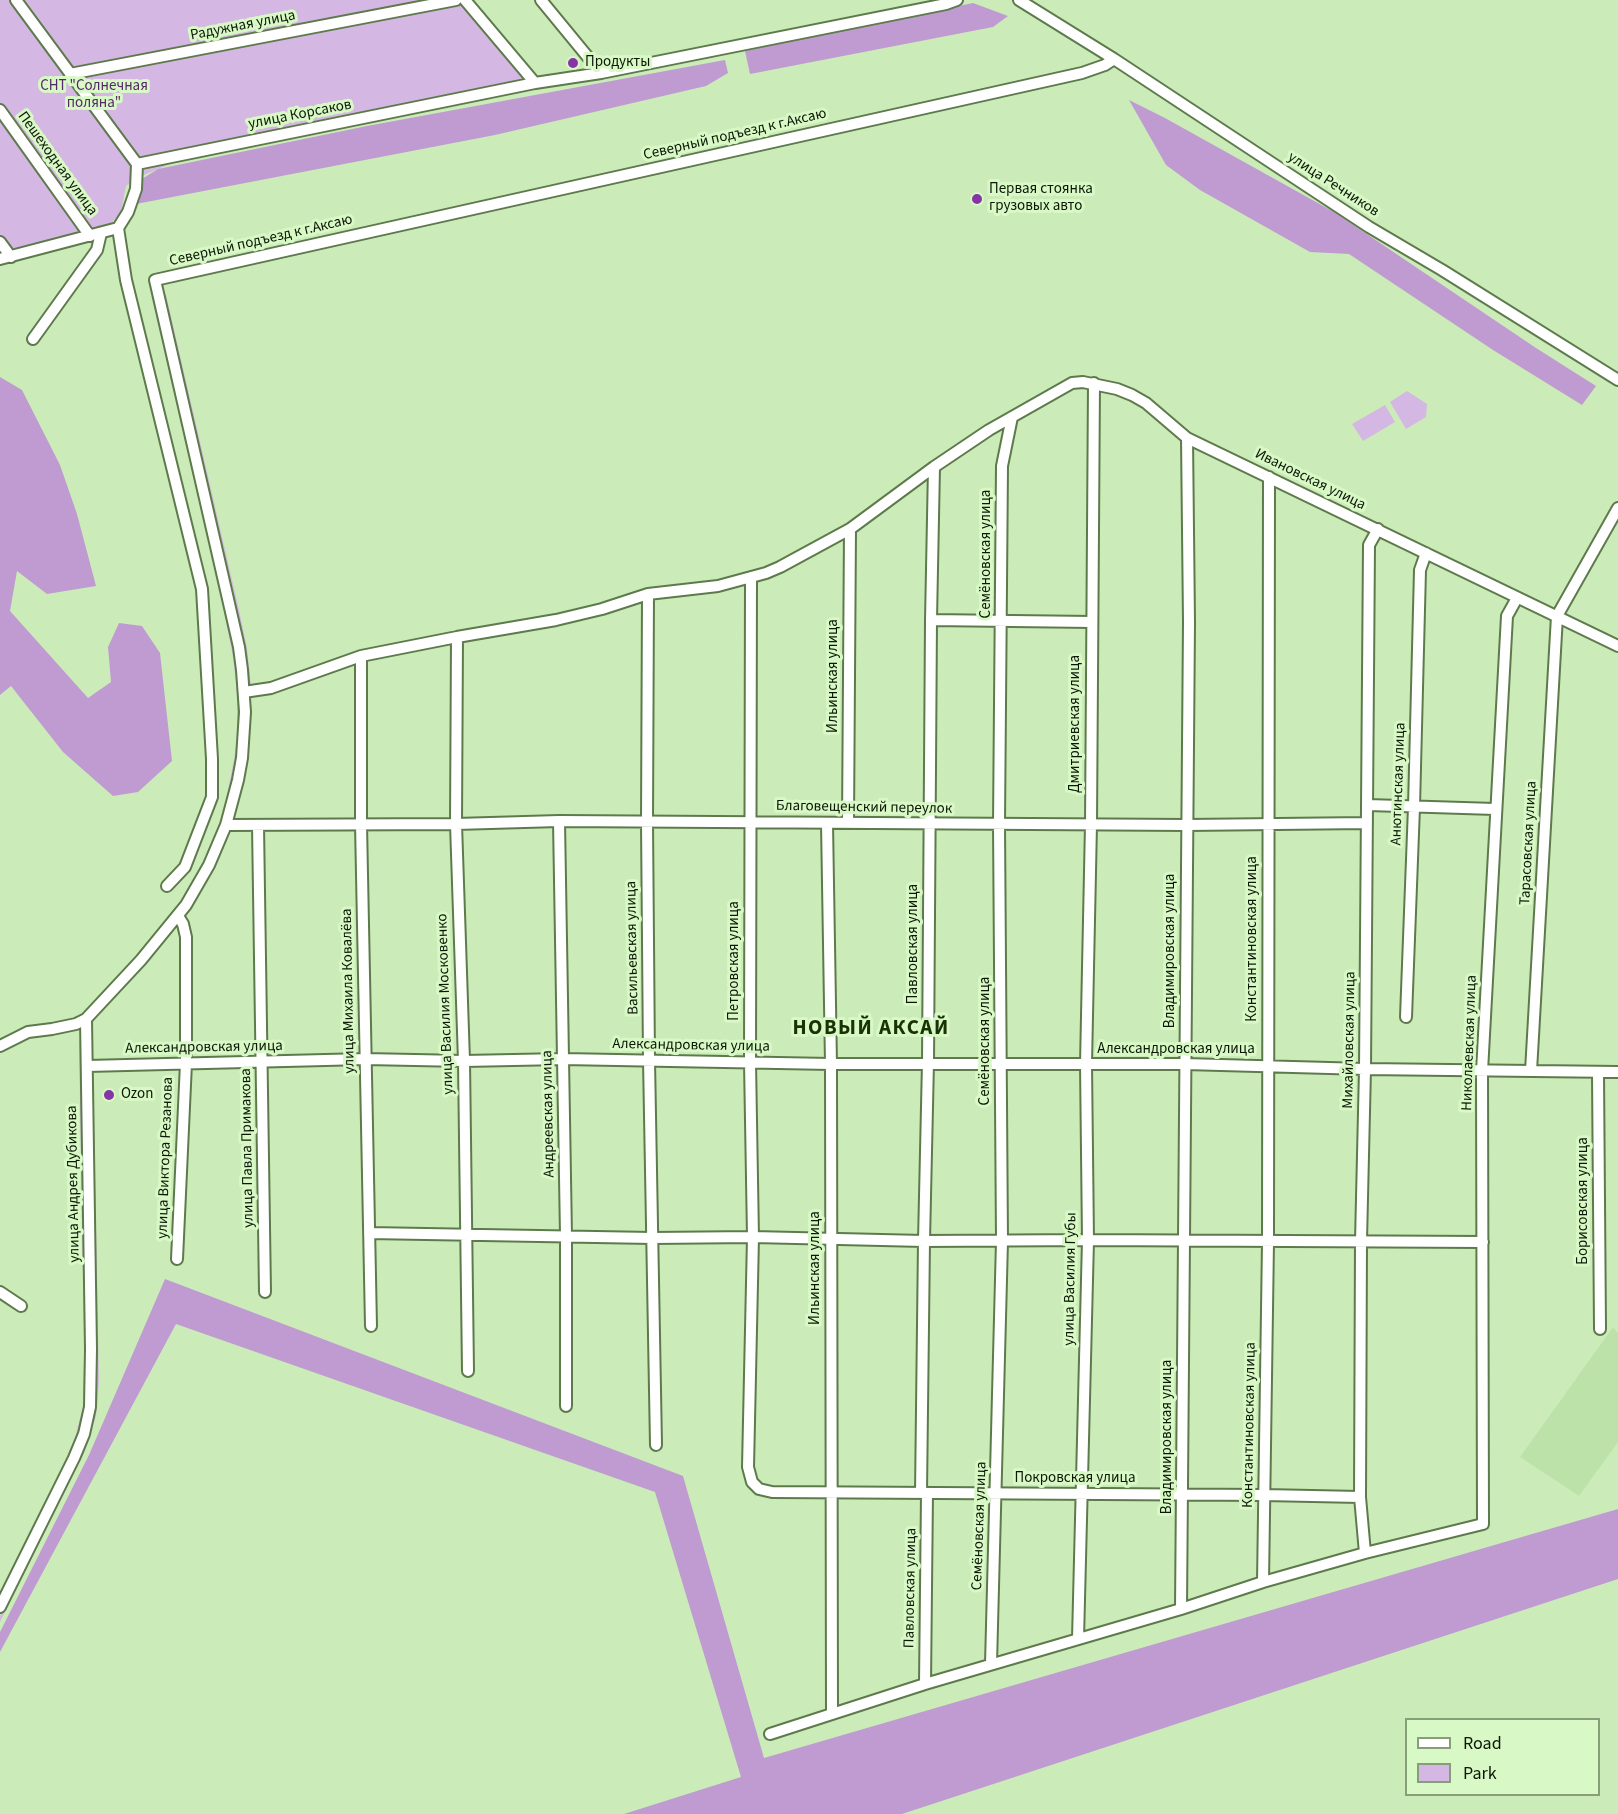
<!DOCTYPE html>
<meta charset="utf-8">
<style>
body{margin:0}
#map{position:relative;width:1618px;height:1814px;overflow:hidden;background:#cbecb9;font-family:"Source Sans 3",sans-serif}
canvas{display:block}
.legend{position:absolute;left:1405px;top:1718px;width:195px;height:78px;box-sizing:border-box;background:#d8f9c6;border:2px solid #869f79;margin:0;padding:8px 10px;list-style:none;font-size:18px;color:#0c1706}
.legend li{display:flex;align-items:center;gap:12px;height:30px}
.legend b{width:30px;border:2px solid #869f79}
</style>
<div id="map">
<canvas width="1618" height="1814"></canvas>
<ul class="legend">
<li><b style="height:8px;background:#fff"></b>Road</li>
<li><b style="height:16px;background:#d4b7e2"></b>Park</li>
</ul>
</div>
<script>
const g = document.querySelector('canvas').getContext('2d');
g.lineJoin = 'round';
function fill(path, color) { g.fillStyle = color; g.fill(path, 'evenodd'); }
const shape = rows => new Path2D(rows.map(r => 'M' + r).join(''));
function stroke(path, color, width, dash) { g.strokeStyle = color; g.lineWidth = width; g.lineCap = dash ? 'butt' : 'round'; g.setLineDash(dash || []); g.stroke(path); }
function write(font, color, halo, rows, align = 'center') {
  g.font = font + ' "Source Sans 3",sans-serif'; g.lineWidth = 6; g.setLineDash([]); g.textBaseline = 'middle'; g.strokeStyle = halo; g.fillStyle = color; for (const [text, x, y, turn = 0] of rows) {
    g.save(); g.translate(x, y); g.rotate((+turn || 0) * Math.PI / 180); g.textAlign = isNaN(turn) ? turn : align; if (halo) g.strokeText(text, 0, 0); g.fillText(text, 0, 0); g.restore();
  }
}
fill(shape([
 [1613,1327,1618,1333,1618,1442,1579,1496,1520,1457]
]), '#bde2a9');
fill(shape([
 [0,0,472,0,542,86,180,160,139,177,126,186,121,212,100,237,0,264],
 [1078,67,1078,70,171,273,170,270],
 [1080,78,1080,80,173,283,172,281],
 [166,295,239,610,247,648,251,685,249,682,236,610,163,296],
 [155,297,236,657,240,713,238,757,227,805,225,805,234,760,237,737,237,691,233,657,221,596,152,298],
 [1407,391,1427,404,1426,417,1406,429,1390,402],
 [1385,405,1395,422,1363,441,1352,424],
 [79,1041,82,1041,86,1335,84,1338],
 [93,1072,99,1383,96,1416,85,1451,0,1622,0,1616,79,1457,87,1438,94,1416,96,1387,91,1077],
 [84,1354,87,1358,85,1410,81,1428,73,1450,0,1598,0,1592,61,1470,75,1438,83,1406]
]), '#d4b7e2');
fill(shape([
 [973,3,1008,16,993,27,750,74,745,51],
 [725,60,728,73,706,86,495,135,136,204,142,179,158,169,367,126],
 [1129,100,1165,118,1334,212,1536,348,1596,386,1582,405,1493,350,1349,254,1310,252,1200,190,1166,165],
 [0,377,22,390,60,465,77,514,96,586,47,594,17,571,10,611,88,698,111,682,108,647,119,623,142,626,160,653,172,761,138,792,113,796,63,752,11,686,0,695],
 [165,1279,683,1476,764,1758,1618,1509,1618,1579,902,1814,624,1814,741,1777,655,1492,176,1324,0,1652,0,1632,89,1455]
]), '#bf9bd1');
const minor = shape([
 [16,0,137,164],
 [465,0,535,83],
 [541,0,601,73],
 [1019,0,1114,59,1369,227,1442,270,1618,380],
 [70,74,456,0],
 [0,110,90,236],
 [118,228,128,212,136,189,137,164,535,83,601,73,946,4,957,0],
 [118,228,126,280,202,589,212,759,212,797,185,867,167,886],
 [0,242,11,257],
 [0,259,118,228],
 [33,339,97,250,101,233],
 [751,577,750,1062,753,1237,748,1467,752,1482,759,1489,772,1492,1264,1495,1360,1497],
 [648,594,647,822,649,1060,656,1445],
 [931,620,1092,622],
 [457,637,456,824,464,1061,468,1371],
 [361,656,361,824,371,1326],
 [244,692,271,688,361,656,457,637,556,620,602,609,648,594,718,586,766,573,780,567,850,529,934,467,989,430,1072,383,1083,382,1117,389,1132,395,1146,403,1187,438,1618,646],
 [1368,805,1495,809],
 [559,821,566,1236,566,1406],
 [827,823,831,1064,832,1714],
 [848,823,850,529],
 [226,825,456,824,559,821,1187,825,1367,823],
 [258,825,265,1292],
 [1406,1017,1414,807,1420,570,1426,553],
 [0,1046,28,1032,52,1029,76,1024,86,1019,141,960,186,905,209,865,226,825,238,780,242,758,245,712,242,670,239,647,155,280,1082,73,1105,65,1114,59],
 [87,1066,365,1059,464,1061,563,1059,831,1064,1185,1064,1365,1069,1618,1072],
 [1531,1071,1557,616,1618,508],
 [1598,1073,1600,1329],
 [369,1233,652,1238,753,1237,924,1241,1088,1240,1483,1242],
 [177,1259,186,1063,186,937,183,924,178,916],
 [0,1292,21,1306],
 [921,1493,924,1241,928,1062,931,620,934,467],
 [1365,1553,1360,1497,1361,1241,1365,1069,1369,545,1378,529],
 [1263,1582,1268,1242,1269,477],
 [0,1607,74,1458,84,1434,90,1407,91,1349,86,1019],
 [1181,1609,1189,622,1187,438],
 [1078,1639,1088,1240,1086,1064,1091,824,1094,383],
 [991,1664,1002,1241,999,824,1002,466,1012,417],
 [925,1684,927,1493],
 [770,1734,925,1684,1181,1609,1263,1582,1365,1553,1483,1524,1482,1071,1507,616,1517,598]
]);
stroke(minor, '#5e7a4c', 14);
stroke(minor, '#fff', 10);
for (const [x, y, r, color] of [
 [573,63,6,"#8535a5"],
 [977,199,6,"#8535a5"],
 [109,1095,6,"#8535a5"]
]) { const dot = new Path2D(); dot.arc(x, y, r, 0, 2 * Math.PI); g.fillStyle = color; g.fill(dot); stroke(dot, '#d8f9c6', 2); }
write('15px', '#0c1706', '#d8f9c6', [
 ["Радужная улица",243,26,-11],
 ["улица Корсаков",300,115,-11],
 ["Северный подъезд к г.Аксаю",735,135,-13],
 ["Пешеходная улица",57,164,54],
 ["улица Речников",1333,185,33],
 ["Северный подъезд к г.Аксаю",261,241,-13],
 ["Ивановская улица",1310,480,26],
 ["Семёновская улица",987,554,-90],
 ["Ильинская улица",834,676,-90],
 ["Дмитриевская улица",1076,724,-90],
 ["Анютинская улица",1399,784,-88],
 ["Благовещенский переулок",864,808,1],
 ["Тарасовская улица",1529,843,-87],
 ["Константиновская улица",1253,939,-90],
 ["Павловская улица",914,944,-90],
 ["Васильевская улица",633,948,-91],
 ["Владимировская улица",1171,951,-90],
 ["Петровская улица",735,961,-90],
 ["улица Михаила Ковалёва",349,991,-91],
 ["улица Василия Московенко",446,1004,-92],
 ["Михайловская улица",1350,1040,-89],
 ["Семёновская улица",986,1041,-90],
 ["Николаевская улица",1470,1043,-88],
 ["Александровская улица",691,1046,1],
 ["Александровская улица",204,1048,-1],
 ["Александровская улица",1176,1050],
 ["Андреевская улица",549,1114,-91],
 ["улица Павла Примакова",248,1148,-91],
 ["улица Виктора Резанова",166,1158,-88],
 ["улица Андрея Дубикова",74,1184,-91],
 ["Борисовская улица",1584,1201,-90],
 ["Ильинская улица",816,1268,-90],
 ["улица Василия Губы",1071,1279,-89],
 ["Константиновская улица",1250,1425,-89],
 ["Владимировская улица",1168,1437,-90],
 ["Покровская улица",1075,1479],
 ["Семёновская улица",980,1526,-88],
 ["Павловская улица",911,1588,-89]
]);
write('15px', '#0c1706', '#d8f9c6', [
 ["Продукты",585,63],
 ["Первая стоянка",989,190],
 ["грузовых авто",989,207],
 ["Ozon",121,1095]
], 'left');
write('15px', '#552769', '#d8f9c6', [
 ["СНТ \"Солнечная",94,87],
 ["поляна\"",94,104]
]);
g.letterSpacing = '1.5px';
write('bold 21px', '#1a3305', '#d8f9c6', [
 ["НОВЫЙ АКСАЙ",871,1029]
]);
g.letterSpacing = '0px';
</script>
